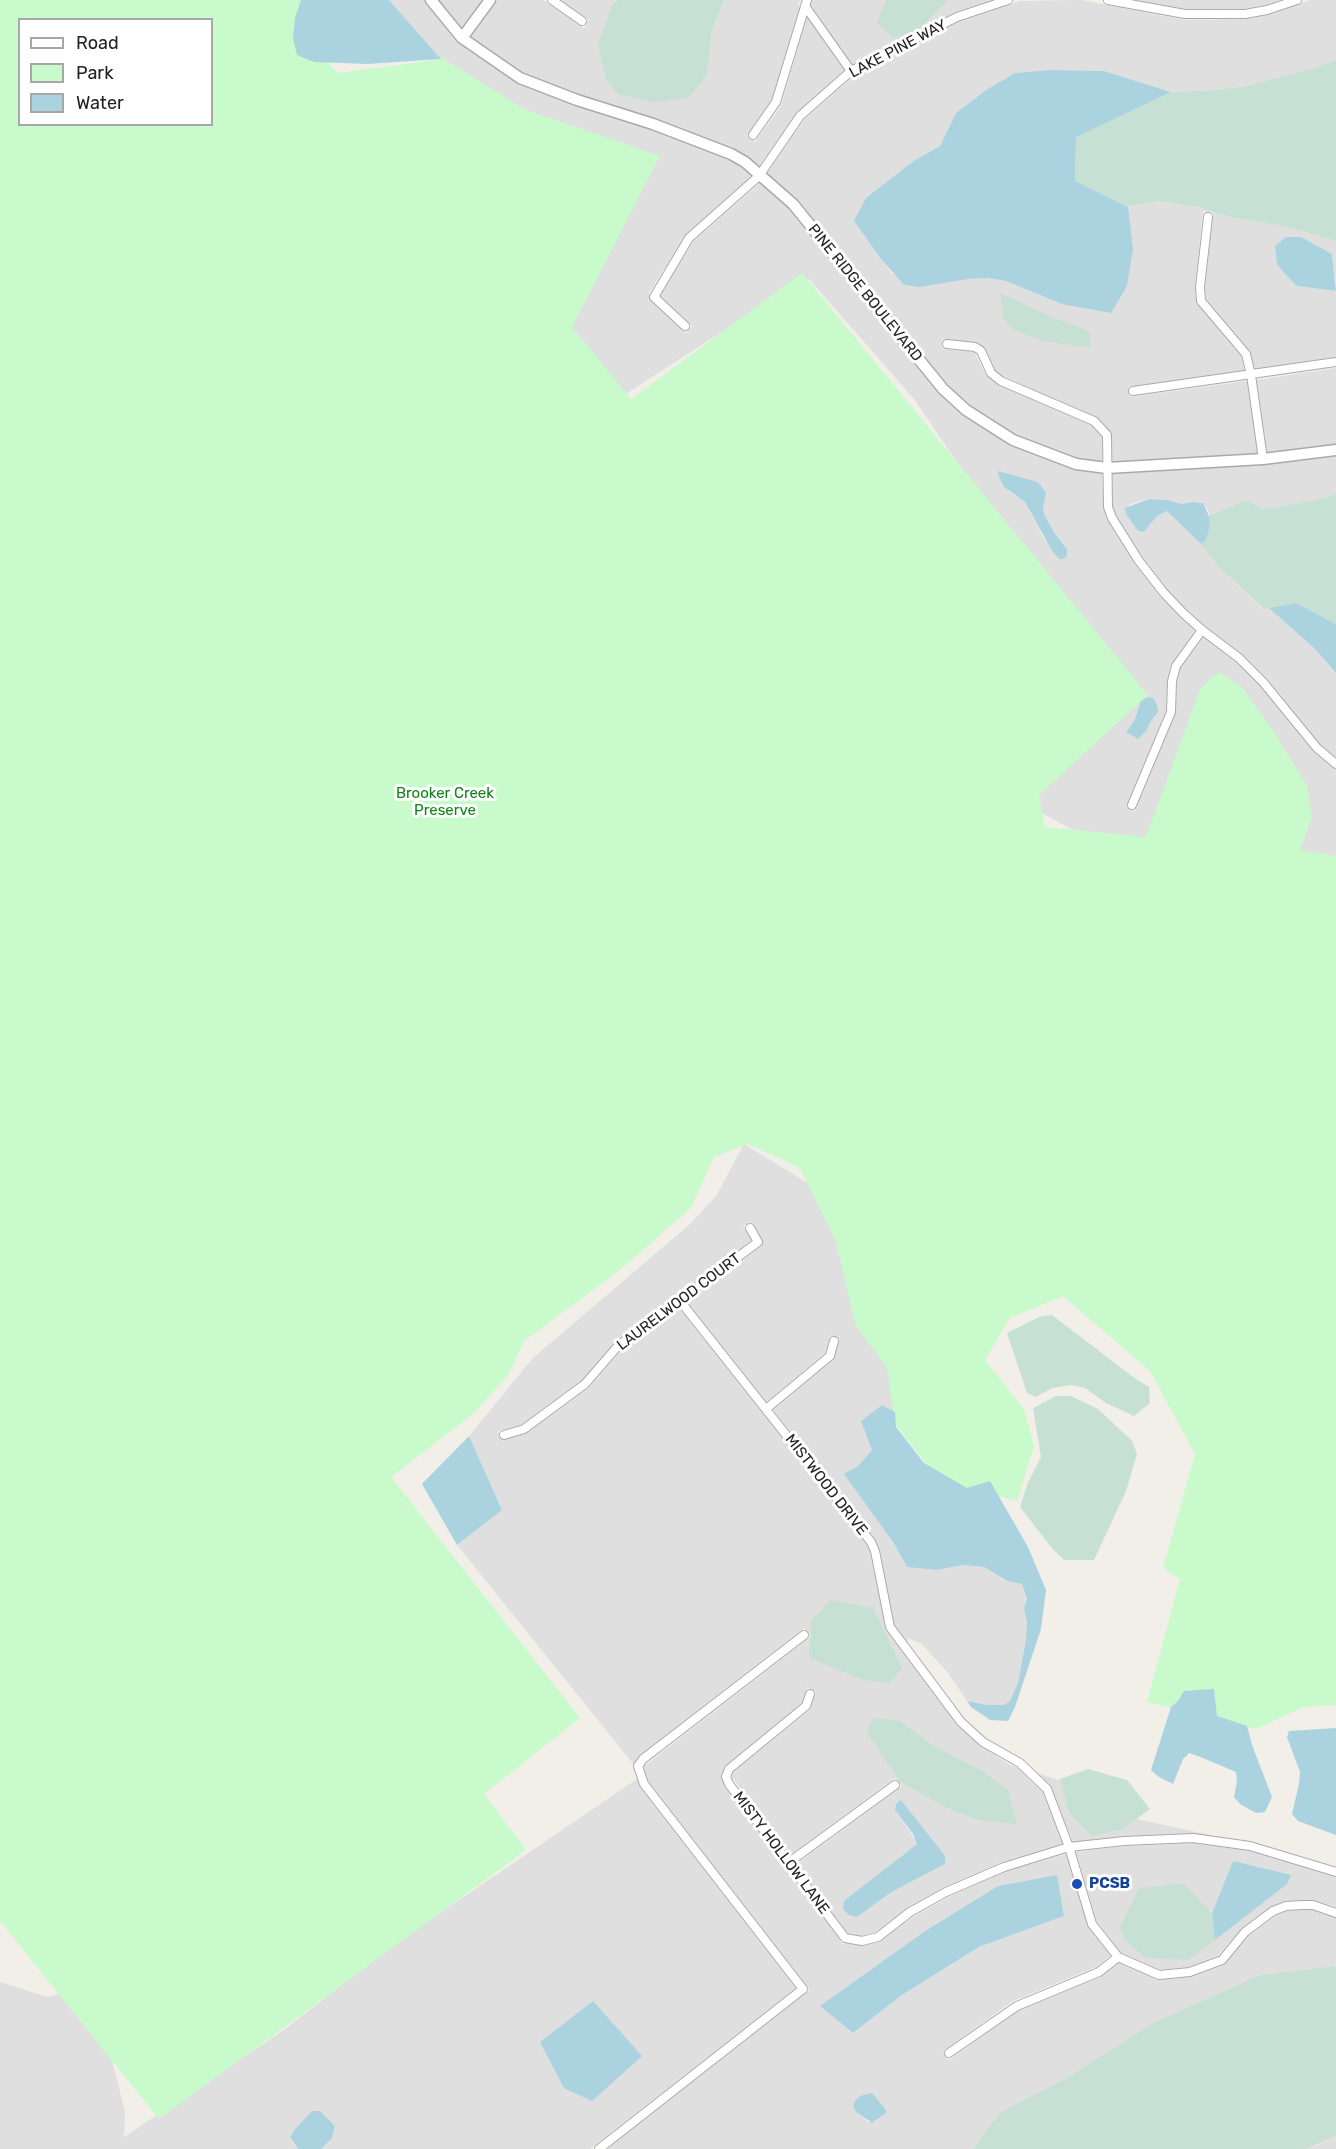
<!DOCTYPE html>
<style>
body{margin:0}
#map{position:relative;width:1336px;height:2149px;overflow:hidden;background:#f2efe9;font-family:Rubik,sans-serif}
canvas{display:block}
.legend{position:absolute;left:18px;top:18px;width:195px;height:108px;box-sizing:border-box;background:#fff;border:2px solid #a7a7a7;margin:0;padding:8px 10px;list-style:none;font-size:18px;color:#222}
.legend li{display:flex;align-items:center;gap:12px;height:30px}
.legend b{width:30px;border:2px solid #a7a7a7}
</style>
<div id="map">
<canvas width="1336" height="2149"></canvas>
<ul class="legend">
<li><b style="height:8px;background:#fff"></b>Road</li>
<li><b style="height:16px;background:#c8facc"></b>Park</li>
<li><b style="height:16px;background:#aad3df"></b>Water</li>
</ul>
</div>
<script>
const g = document.querySelector('canvas').getContext('2d');
g.lineJoin = 'round';
function fill(path, color) { g.fillStyle = color; g.fill(path, 'evenodd'); }
const shape = rows => new Path2D(rows.map(r => 'M' + r).join(''));
function stroke(path, color, width, dash) { g.strokeStyle = color; g.lineWidth = width; g.lineCap = dash ? 'butt' : 'round'; g.setLineDash(dash || []); g.stroke(path); }
function write(font, color, halo, rows, align = 'center') {
  g.font = font + ' Rubik,sans-serif'; g.lineWidth = 6; g.setLineDash([]); g.textBaseline = 'middle'; g.strokeStyle = halo; g.fillStyle = color; for (const [text, x, y, turn = 0] of rows) {
    g.save(); g.translate(x, y); g.rotate((+turn || 0) * Math.PI / 180); g.textAlign = isNaN(turn) ? turn : align; if (halo) g.strokeText(text, 0, 0); g.fillText(text, 0, 0); g.restore();
  }
}
fill(shape([
 [389,0,425,0,455,38,463,45,576,105,652,129,729,158,752,176,686,234,649,293,651,300,686,333,692,326,660,296,693,242,760,183,790,208,939,392,1011,444,1033,454,1075,469,1102,472,1103,507,1108,521,1135,564,1160,596,1195,630,1171,665,1167,680,1166,710,1126,807,1135,812,1175,715,1177,682,1180,669,1204,637,1236,662,1260,685,1313,751,1336,770,1336,893,1189,754,1150,843,1084,836,1031,807,1061,607,950,452,914,399,809,279,706,342,612,403,584,390,460,91,438,59,441,59],
 [1003,471,1010,476,1038,482,1044,514,1055,534,1067,549,1059,559,1042,535,1025,502,1008,491],
 [1137,711,1156,716,1149,724,1147,730,1136,738,1128,729,1134,721],
 [437,0,484,0,461,29],
 [497,0,543,0,584,28,589,20,560,0,618,0,612,5,707,74,712,30,724,0,801,0,798,4,800,6,772,100,747,136,755,142,781,106,807,17,844,70,796,113,758,168,522,73,469,37],
 [812,0,886,0,878,23,892,38,908,36,852,65,811,5],
 [948,0,992,0,955,12,918,31],
 [1081,0,1185,20,1246,19,1269,15,1310,0,1336,0,1336,60,1314,68,1247,86,1214,90,1171,92,1104,71,1049,70,1015,73,986,90,956,113,940,146,915,160,854,221,892,274,968,279,988,278,1006,281,1062,304,1128,207,1126,206,1160,201,1197,207,1235,218,1287,227,1336,241,1336,285,1332,254,1297,286,1336,291,1336,357,1255,370,1250,351,1206,299,1205,288,1213,213,1203,211,1195,286,1196,301,1241,356,1245,371,1128,387,1130,397,1247,381,1258,454,1112,462,1112,436,1097,418,1003,376,994,370,985,350,978,343,942,339,943,349,974,352,986,375,999,385,1091,425,1102,437,1102,462,1077,459,1015,435,968,406,946,385,812,219,797,201,766,175,804,120,854,76,959,22,1020,1],
 [1052,317,1089,331,1090,348,1069,344],
 [1132,0,1280,0,1265,5,1244,9,1185,9],
 [1336,368,1336,444,1267,453,1257,380],
 [1336,455,1336,494,1312,501,1264,509,1245,500,1210,516,1207,508,1201,502,1182,504,1167,500,1149,499,1130,504,1126,514,1138,531,1144,532,1157,516,1167,511,1171,513,1202,545,1219,567,1263,609,1269,608,1315,649,1336,673,1336,758,1320,745,1267,678,1242,654,1205,626,1186,609,1167,590,1143,558,1116,517,1113,507,1112,472,1268,464],
 [744,1144,822,1192,878,1295,895,1412,872,1450,858,1466,845,1474,893,1542,907,1567,936,1570,964,1565,984,1567,1006,1581,1022,1584,1027,1599,1024,1608,1027,1623,1026,1639,1018,1683,1010,1701,1005,1705,988,1705,967,1701,948,1673,922,1644,907,1638,908,1645,894,1626,880,1550,875,1540,773,1410,833,1360,840,1339,831,1335,825,1353,766,1402,687,1303,761,1246,762,1239,751,1222,743,1226,752,1240,615,1342,582,1380,522,1424,498,1431,502,1441,527,1433,589,1388,622,1350,679,1308,867,1544,870,1552,886,1630,958,1725,981,1746,1010,1765,1018,1768,1043,1792,1063,1844,1002,1862,944,1887,907,1908,875,1932,861,1936,847,1933,795,1865,902,1786,895,1778,789,1856,732,1777,733,1772,810,1710,816,1692,807,1687,802,1703,726,1765,722,1778,725,1787,840,1939,840,1942,844,1945,847,1943,861,1946,880,1942,913,1917,949,1897,1006,1871,1066,1854,1088,1925,1111,1955,1096,1967,1013,2001,943,2051,949,2060,1019,2010,1101,1977,1119,1962,1158,1980,1193,1977,1224,1965,1249,1936,1275,1916,1288,1911,1302,1910,1312,1910,1336,1918,1336,1967,1332,1966,1260,1975,1153,2023,1068,2077,999,2113,973,2149,607,2149,810,1990,648,1781,643,1767,810,1637,810,1658,863,1680,811,1621,810,1635,804,1628,640,1755,634,1765,457,1545,502,1510,469,1436,533,1358,689,1225,703,1210,716,1196],
 [901,1721,931,1744,981,1770,977,1820,942,1806,899,1781,866,1730],
 [902,1801,945,1864,890,1893,857,1917,901,1856,918,1844,895,1810,896,1804],
 [1057,1876,1064,1916,979,1947,902,1995,853,2033,821,2006,925,1931,998,1886],
 [855,2101,885,2114,875,2122,868,2122,856,2112,854,2106],
 [1038,1773,1061,1781,1069,1813,1123,1829,1137,1819,1219,1837,1192,1833,1124,1836,1073,1842,1051,1788],
 [637,1779,640,1787,796,1988,590,2149,321,2149,332,2138,335,2126,320,2111,312,2111,295,2129,290,2137,294,2145,298,2149,0,2149,0,1982,48,1997,115,1976,108,2044,125,2112,124,2137,284,2030,393,1945],
 [1193,1843,1249,1851,1336,1877,1336,1907,1313,1900,1301,1900,1284,1901,1270,1907,1242,1928,1218,1955,1189,1967,1160,1970,1121,1953,1097,1922,1076,1852,1125,1846],
 [1233,1861,1286,1884,1189,1960,1120,1926,1139,1888,1183,1883,1212,1913],
 [1336,2136,1336,2149,1306,2149,1324,2142]
]), '#e0dfdf');
fill(shape([
 [618,0,724,0,712,30,707,74,689,97,655,103,618,94,606,79,598,45,612,5],
 [886,0,948,0,918,31,908,36,892,38,877,23],
 [1336,60,1336,241,1287,227,1235,218,1197,207,1160,201,1126,206,1075,181,1076,136,1171,92,1214,90,1247,86,1314,68],
 [1000,293,1052,317,1090,331,1090,348,1043,341,1013,330,1003,317],
 [1336,494,1336,624,1296,603,1264,609,1219,567,1201,544,1206,540,1210,526,1209,516,1245,500,1264,509,1312,501],
 [1052,1315,1133,1377,1149,1387,1150,1403,1134,1416,1106,1403,1085,1388,1071,1385,1052,1388,1036,1397,1027,1393,1007,1333,1039,1317],
 [1056,1396,1071,1396,1098,1409,1132,1441,1137,1454,1126,1491,1094,1560,1064,1560,1051,1547,1020,1507,1027,1485,1041,1457,1033,1408],
 [831,1600,873,1608,902,1668,889,1683,863,1680,809,1658,811,1621],
 [874,1718,901,1721,931,1744,981,1770,1008,1790,1017,1824,977,1820,942,1806,899,1781,866,1731],
 [1088,1769,1127,1780,1150,1809,1123,1829,1092,1836,1069,1813,1060,1779],
 [1183,1883,1212,1913,1215,1940,1189,1960,1145,1958,1125,1940,1120,1926,1139,1888],
 [1332,1966,1336,1967,1336,2136,1306,2149,973,2149,999,2113,1068,2077,1153,2023,1260,1975]
]), '#c6e0d4');
fill(shape([
 [0,0,304,0,304,39,338,73,444,59,524,109,660,156,572,327,631,399,802,273,1148,695,1039,795,1045,827,1146,837,1200,689,1218,672,1241,686,1273,731,1307,786,1312,818,1300,850,1336,856,1336,1705,1304,1707,1256,1729,1147,1702,1180,1579,1163,1568,1195,1454,1150,1371,1063,1296,1010,1318,985,1360,1024,1409,1034,1446,1017,1501,939,1480,895,1424,887,1368,856,1326,836,1242,800,1168,748,1144,714,1157,691,1208,621,1269,524,1341,508,1375,473,1414,391,1477,580,1718,484,1794,526,1850,159,2119,0,1921],
 [20,20,212,20,212,124,20,124]
]), '#c8facc');
fill(shape([
 [301,0,389,0,441,59,367,64,314,62,297,55,293,38,295,18],
 [1049,70,1104,71,1171,92,1076,137,1075,181,1128,207,1133,249,1127,286,1111,313,1062,304,1006,281,988,278,968,279,920,287,904,285,881,259,854,221,866,198,915,160,940,146,956,113,986,90,1015,73],
 [1286,237,1301,237,1332,254,1336,291,1297,286,1286,275,1277,264,1275,246],
 [998,471,1038,482,1046,493,1043,508,1044,514,1055,534,1067,549,1067,555,1064,559,1059,559,1051,549,1025,502,1004,487,999,477],
 [1149,499,1167,500,1182,504,1193,502,1203,503,1209,516,1210,526,1206,540,1201,544,1167,511,1157,516,1144,532,1138,531,1126,514,1125,508],
 [1296,603,1336,624,1336,673,1315,649,1269,608],
 [1148,697,1153,698,1157,705,1158,712,1149,724,1147,730,1138,739,1126,732,1134,721,1141,701],
 [882,1405,895,1412,896,1427,924,1463,967,1488,990,1481,1028,1547,1046,1590,1041,1629,1015,1707,1008,1721,990,1720,971,1707,967,1701,988,1705,1004,1705,1010,1701,1018,1683,1026,1639,1027,1623,1024,1608,1027,1599,1022,1584,1007,1581,984,1567,964,1565,936,1570,907,1567,893,1542,844,1474,858,1466,872,1450,861,1421],
 [469,1436,502,1510,457,1545,422,1484],
 [1214,1689,1217,1716,1247,1726,1252,1745,1272,1797,1265,1812,1256,1813,1240,1804,1234,1797,1237,1781,1236,1772,1198,1756,1189,1753,1183,1759,1173,1784,1159,1777,1151,1770,1171,1707,1178,1701,1184,1691],
 [1336,1728,1336,1835,1298,1821,1292,1814,1299,1784,1300,1772,1287,1737,1289,1731],
 [901,1800,945,1856,945,1864,890,1893,857,1917,849,1915,843,1909,844,1901,917,1844,913,1834,895,1810,896,1804],
 [1233,1861,1291,1875,1287,1884,1215,1940,1212,1913],
 [1057,1875,1064,1916,979,1947,902,1995,853,2033,820,2006,925,1931,998,1886],
 [593,2001,642,2056,592,2101,564,2088,540,2042],
 [872,2093,886,2110,885,2114,872,2123,856,2112,853,2106,855,2101,860,2096],
 [312,2111,320,2111,335,2126,332,2138,321,2149,298,2149,290,2137,295,2129]
]), '#aad3df');
const minor = shape([
 [552,0,582,21],
 [1108,0,1185,14,1245,14,1267,10,1297,0],
 [805,6,851,71],
 [753,135,776,102,807,0],
 [1208,217,1200,287,1201,301,1246,354,1251,375,1263,459],
 [685,326,654,297,689,238,759,176,800,116,851,71,957,17,1008,0],
 [947,344,975,347,981,351,991,373,1001,381,1094,421,1107,435,1108,507,1112,518,1139,561,1164,593,1183,613,1202,630,1239,658,1263,682,1317,748,1336,764],
 [1133,391,1336,362],
 [1132,805,1171,712,1172,681,1176,666,1202,630],
 [680,1301,871,1542,875,1551,890,1627,961,1722,983,1742,1020,1763,1047,1789,1069,1847,1092,1924,1118,1957,1159,1975,1190,1972,1222,1960,1245,1932,1273,1911,1286,1906,1302,1905,1313,1905,1336,1913],
 [766,1409,830,1356,834,1341],
 [504,1435,524,1429,585,1384,618,1346,758,1242,750,1228],
 [810,1694,806,1706,729,1769,726,1777,729,1784,845,1938,862,1941,878,1937,910,1912,946,1892,1004,1867,1069,1847,1124,1841,1193,1838,1250,1846,1336,1872],
 [788,1863,895,1785],
 [949,2053,1017,2006,1099,1972,1118,1957],
 [599,2149,803,1989,644,1784,638,1766,643,1759,804,1635]
]);
const tertiary = shape([
 [431,0,462,38,520,78,577,100,653,124,731,154,745,162,793,204,943,389,966,410,1013,440,1076,464,1107,468,1263,459,1336,450],
 [462,38,490,0]
]);
stroke(minor, '#a9a9a9', 10);
stroke(tertiary, '#a9a9a9', 13);
stroke(minor, '#fff', 8);
stroke(tertiary, '#fff', 10);
for (const [x, y, r, color] of [
 [1077,1884,6,"#1a4fb4"]
]) { const dot = new Path2D(); dot.arc(x, y, r, 0, 2 * Math.PI); g.fillStyle = color; g.fill(dot); stroke(dot, '#fff', 2); }
write('15px', '#222', '#fff', [
 ["LAKE PINE WAY",898,49,-28],
 ["PINE RIDGE BOULEVARD",865,293,51],
 ["LAURELWOOD COURT",679,1302,-37],
 ["MISTWOOD DRIVE",826,1485,52],
 ["MISTY HOLLOW LANE",781,1853,53]
]);
write('15px', '#0c8416', '#fff', [
 ["Brooker Creek",445,794],
 ["Preserve",445,811]
]);
write('bold 15px', '#164399', '#fff', [
 ["PCSB",1089,1884]
], 'left');
</script>
